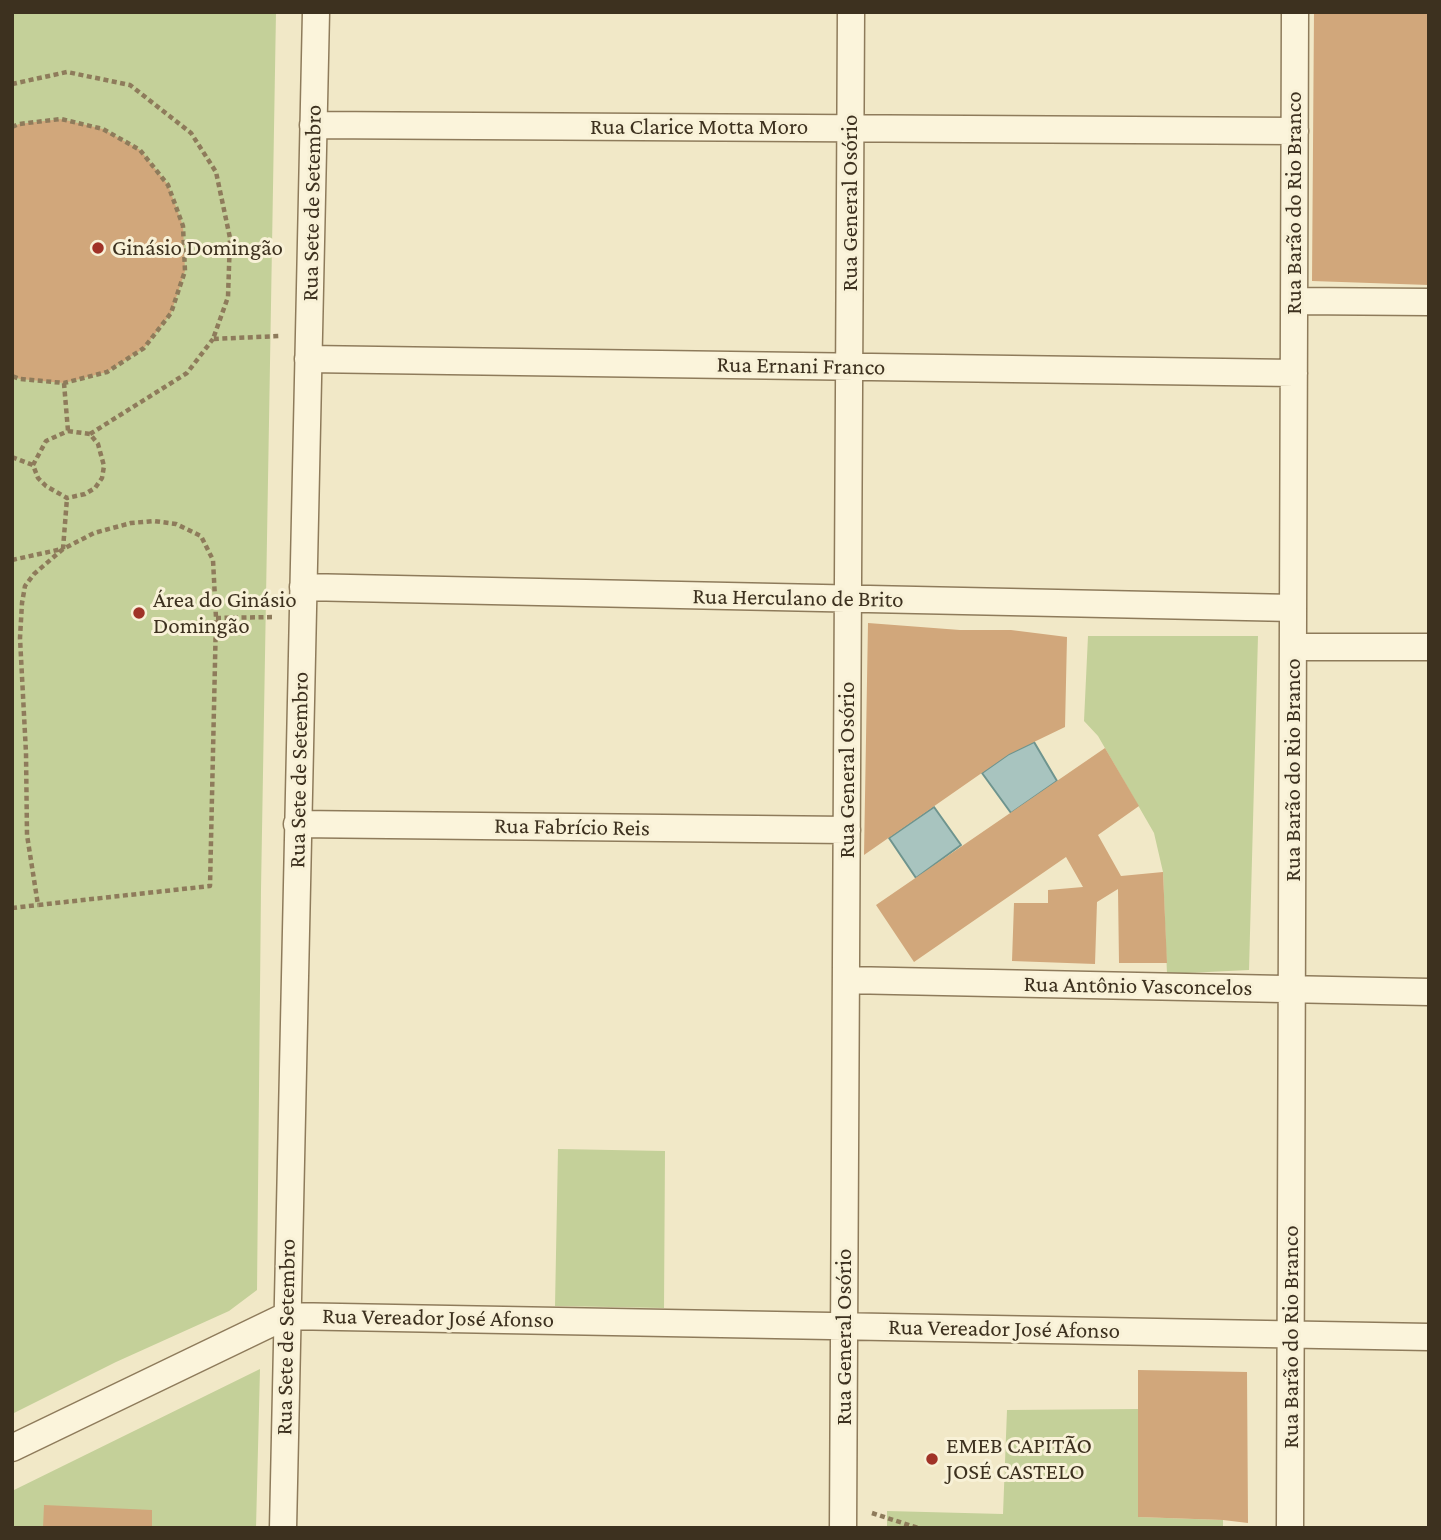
<!DOCTYPE html>
<meta charset="utf-8">
<style>
body{margin:0}
#map{position:relative;width:1441px;height:1540px;overflow:hidden;background:#f1e8c7;font-family:"Crimson Pro",serif}
canvas{display:block}
.frame{position:absolute;inset:0;border:14px solid #3d311f;pointer-events:none}
</style>
<div id="map">
<canvas width="1441" height="1540"></canvas>
<div class="frame"></div>
</div>
<script>
const g = document.querySelector('canvas').getContext('2d');
g.lineJoin = 'round';
function fill(path, color) { g.fillStyle = color; g.fill(path, 'evenodd'); }
const shape = rows => new Path2D(rows.map(r => 'M' + r).join(''));
function stroke(path, color, width, dash) { g.strokeStyle = color; g.lineWidth = width; g.lineCap = dash ? 'butt' : 'round'; g.setLineDash(dash || []); g.stroke(path); }
function write(font, color, halo, rows, align = 'center') {
  g.font = font + ' "Crimson Pro",serif'; g.lineWidth = 6; g.setLineDash([]); g.textBaseline = 'middle'; g.strokeStyle = halo; g.fillStyle = color; for (const [text, x, y, turn = 0] of rows) {
    g.save(); g.translate(x, y); g.rotate((+turn || 0) * Math.PI / 180); g.textAlign = isNaN(turn) ? turn : align; if (halo) g.strokeText(text, 0, 0); g.fillText(text, 0, 0); g.restore();
  }
}
fill(shape([
 [12,12,276,12,261,889,257,1290,229,1311,116,1362,12,1414],
 [1088,636,1258,636,1249,970,1167,974,1163,872,1154,833,1098,736,1084,721],
 [558,1149,665,1151,664,1308,555,1306],
 [260,1369,256,1528,12,1528,12,1491],
 [1139,1409,1138,1517,1223,1520,1223,1528,887,1528,887,1511,1003,1514,1007,1410]
]), '#c4d099');
const water = shape([
 [1034,742,1057,781,1011,813,982,773,1009,754,1034,742],
 [934,807,961,845,916,878,889,838,934,807]
]);
fill(water, '#a8c4bf');
stroke(water, '#6e948e', 2);
fill(shape([
 [1314,12,1429,12,1429,285,1312,281],
 [61,119,103,129,140,150,168,185,183,226,185,271,171,313,144,348,107,372,64,383,20,379,12,376,12,127,19,124],
 [868,623,960,630,1011,630,1067,637,1065,727,1009,754,864,855],
 [1105,748,1139,806,1098,835,1121,876,1163,872,1167,963,1119,963,1118,889,1097,902,1095,964,1012,961,1014,903,1048,903,1048,890,1083,887,1066,857,914,962,876,905],
 [1138,1370,1247,1372,1248,1523,1223,1520,1138,1517],
 [44,1505,152,1510,152,1528,43,1528]
]), '#d1a77b');
const street = shape([
 [313,125,1295,131],
 [1294,301,1429,302],
 [308,359,1294,373],
 [303,587,1293,608],
 [1293,647,1429,647],
 [297,824,847,830],
 [846,980,1429,992],
 [12,1448,286,1316,1429,1337],
 [283,1528,316,12],
 [843,1528,851,12],
 [1290,1528,1295,12]
]);
stroke(street, '#8e7b5b', 29);
stroke(shape([
 [12,84,67,72,130,85,191,133,216,172,230,238,228,297,213,339,280,336],
 [12,127,19,124,61,119,103,129,140,150,168,185,183,226,185,271,171,313,144,348,107,372,64,383,20,379,12,376],
 [64,383,68,431],
 [68,431,90,434,98,444,104,466,102,478,95,488,85,494,67,498,46,486,38,478,33,465,46,441,68,431],
 [90,434,187,373,213,339],
 [12,457,33,465],
 [63,549,34,574,25,586,22,603,20,638,26,753,27,835,38,905,210,886,216,618,213,560,201,536,176,524,154,521,131,523,94,533,63,549,67,498],
 [12,560,62,549],
 [216,618,275,617],
 [12,908,38,905],
 [872,1513,918,1528]
]), '#8e7b5b', 4.5, [5, 3.5]);
stroke(street, '#fbf4db', 26);
for (const [x, y, r, color] of [
 [98,248,7,"#a03227"],
 [139,613,7,"#a03227"],
 [932,1459,7,"#a03227"]
]) { const dot = new Path2D(); dot.arc(x, y, r, 0, 2 * Math.PI); g.fillStyle = color; g.fill(dot); stroke(dot, '#f8f1d7', 2.5); }
write('23px', '#3d311f', '#f8f1d7', [
 ["Rua Clarice Motta Moro",699,127],
 ["Rua Sete de Setembro",312,203,-89],
 ["Rua General Osório",850,203,-90],
 ["Rua Barão do Rio Branco",1294,203,-90],
 ["Rua Ernani Franco",801,366,1],
 ["Rua Herculano de Brito",798,598,1],
 ["Rua Sete de Setembro",299,770,-89],
 ["Rua General Osório",847,770,-90],
 ["Rua Barão do Rio Branco",1293,770,-90],
 ["Rua Fabrício Reis",572,827,1],
 ["Rua Antônio Vasconcelos",1138,986,1],
 ["Rua Vereador José Afonso",438,1318,1],
 ["Rua Vereador José Afonso",1004,1329,1],
 ["Rua Sete de Setembro",286,1337,-89],
 ["Rua General Osório",844,1337,-90],
 ["Rua Barão do Rio Branco",1291,1337,-90]
]);
write('23px', '#3d311f', '#f8f1d7', [
 ["Ginásio Domingão",112,248],
 ["Área do Ginásio",153,600],
 ["Domingão",153,626],
 ["EMEB CAPITÃO",946,1446],
 ["JOSÉ CASTELO",946,1472]
], 'left');
</script>
